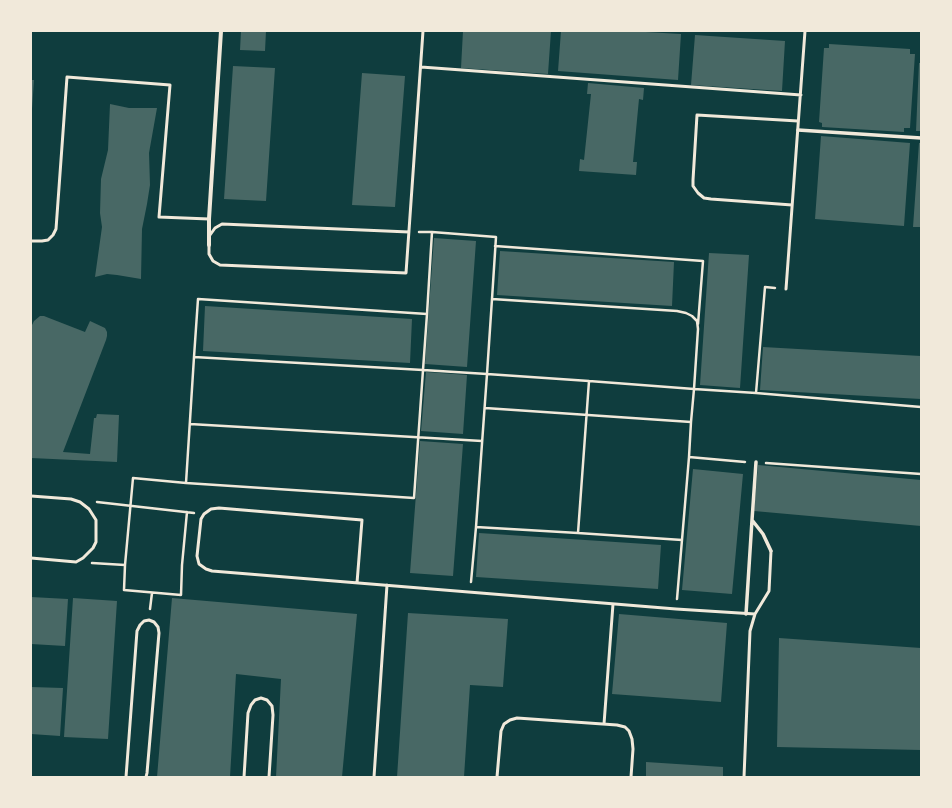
<!DOCTYPE html>
<style>
body{margin:0}
#map{position:relative;width:952px;height:808px;overflow:hidden;background:#0f3d3e;font-family:Figtree,sans-serif}
canvas{display:block}
.frame{position:absolute;inset:0;border:32px solid #f1e9da;pointer-events:none}
</style>
<div id="map">
<canvas width="952" height="808"></canvas>
<div class="frame"></div>
</div>
<script>
const g = document.querySelector('canvas').getContext('2d');
g.lineJoin = 'round';
function fill(path, color) { g.fillStyle = color; g.fill(path, 'evenodd'); }
const shape = rows => new Path2D(rows.map(r => 'M' + r).join(''));
function stroke(path, color, width, dash) { g.strokeStyle = color; g.lineWidth = width; g.lineCap = dash ? 'butt' : 'round'; g.setLineDash(dash || []); g.stroke(path); }
fill(shape([
 [241,31,266,31,265,51,240,50],
 [463,31,551,31,548,74,461,68],
 [561,31,628,31,681,34,678,80,558,71],
 [695,35,785,41,782,91,691,85],
 [829,44,910,49,910,54,915,54,910,128,904,128,904,132,822,127,822,123,819,122,824,48,829,48],
 [919,63,921,63,921,131,916,131],
 [233,66,275,68,266,201,224,199],
 [362,73,405,76,395,207,352,205],
 [31,80,34,80,32,109,31,109],
 [588,83,644,88,643,100,639,99,633,162,637,162,636,175,579,171,580,159,584,160,591,94,587,94],
 [110,104,129,108,157,108,149,153,150,185,147,204,142,229,141,279,117,275,107,274,95,277,102,227,100,213,101,179,108,150],
 [821,136,910,143,904,226,815,219],
 [919,143,921,143,921,227,913,227],
 [434,238,476,241,467,367,425,364],
 [500,251,674,262,672,306,497,295],
 [709,253,749,255,740,388,700,385],
 [205,306,412,319,410,363,203,351],
 [40,316,44,316,49,318,85,332,90,321,105,328,107,332,107,336,106,340,63,452,90,454,94,418,96,418,97,414,119,415,117,462,31,458,31,327,34,321],
 [763,347,921,356,921,399,760,390],
 [426,372,467,375,463,434,421,431],
 [420,441,463,444,453,576,410,573],
 [758,465,921,480,921,526,754,511],
 [693,469,743,474,732,594,682,590],
 [479,533,661,545,658,589,476,577],
 [31,597,68,599,65,646,31,644],
 [73,598,117,601,108,739,64,737],
 [172,598,357,614,342,777,276,777,281,679,236,674,230,777,157,777],
 [408,613,508,619,503,687,470,685,464,777,397,777],
 [619,614,727,623,721,702,612,694],
 [779,638,921,648,921,750,777,747],
 [31,687,63,688,60,736,31,734],
 [646,762,723,767,723,777,646,777]
]), '#486865');
stroke(shape([
 [419,232,432,232],
 [495,246,703,261,698,324],
 [427,314,432,232,496,237,492,299],
 [194,357,423,370,427,314,198,299,194,357,186,483,414,498,423,370,487,374,476,527],
 [589,381,578,533,682,540],
 [756,393,765,287,775,288],
 [485,408,691,422],
 [190,424,482,441],
 [745,462,689,457,691,422,694,389,698,329,697,321,692,316,686,313,677,311,492,299,487,374,589,381,694,389,756,393,921,407],
 [766,463,921,474],
 [186,483,133,478,125,565,124,590,181,595,182,565,187,512],
 [97,502,194,513],
 [92,563,125,565],
 [471,582,476,527,578,533],
 [677,599,689,457],
 [150,609,152,593]
]), '#f1e9da', 2.5);
stroke(shape([
 [421,67,801,95],
 [792,205,711,199,704,198,698,193,693,186,693,180,697,115,798,121],
 [210,235,215,228,222,224,409,232],
 [31,241,42,241,48,240,53,235,56,229,67,77,170,85,159,217,209,219],
 [209,243,209,254,213,261,220,265,406,273,423,31],
 [786,289,805,31],
 [31,496,71,499,80,502,89,509,96,520,96,542,93,548,83,558,76,562,31,558],
 [357,583,362,520,219,508,211,509,204,514,201,519,197,556,199,564,206,569,212,571,676,609,755,614],
 [604,724,613,604],
 [126,777,137,631,140,625,144,621,149,620,154,622,158,627,159,633,147,773,146,777],
 [244,777,248,713,251,705,255,700,261,698,267,700,272,706,273,715,269,777],
 [374,777,387,585],
 [497,777,501,731,504,724,510,720,517,718,617,725,625,727,629,731,632,739,633,749,631,777],
 [744,777,750,631,755,614,769,591,771,551]
]), '#f1e9da', 3);
stroke(shape([
 [798,130,921,138],
 [756,462,752,520,763,534,771,551],
 [746,614,752,520]
]), '#f1e9da', 3.5);
stroke(shape([
 [209,245,209,219,221,31]
]), '#f1e9da', 4);
</script>
